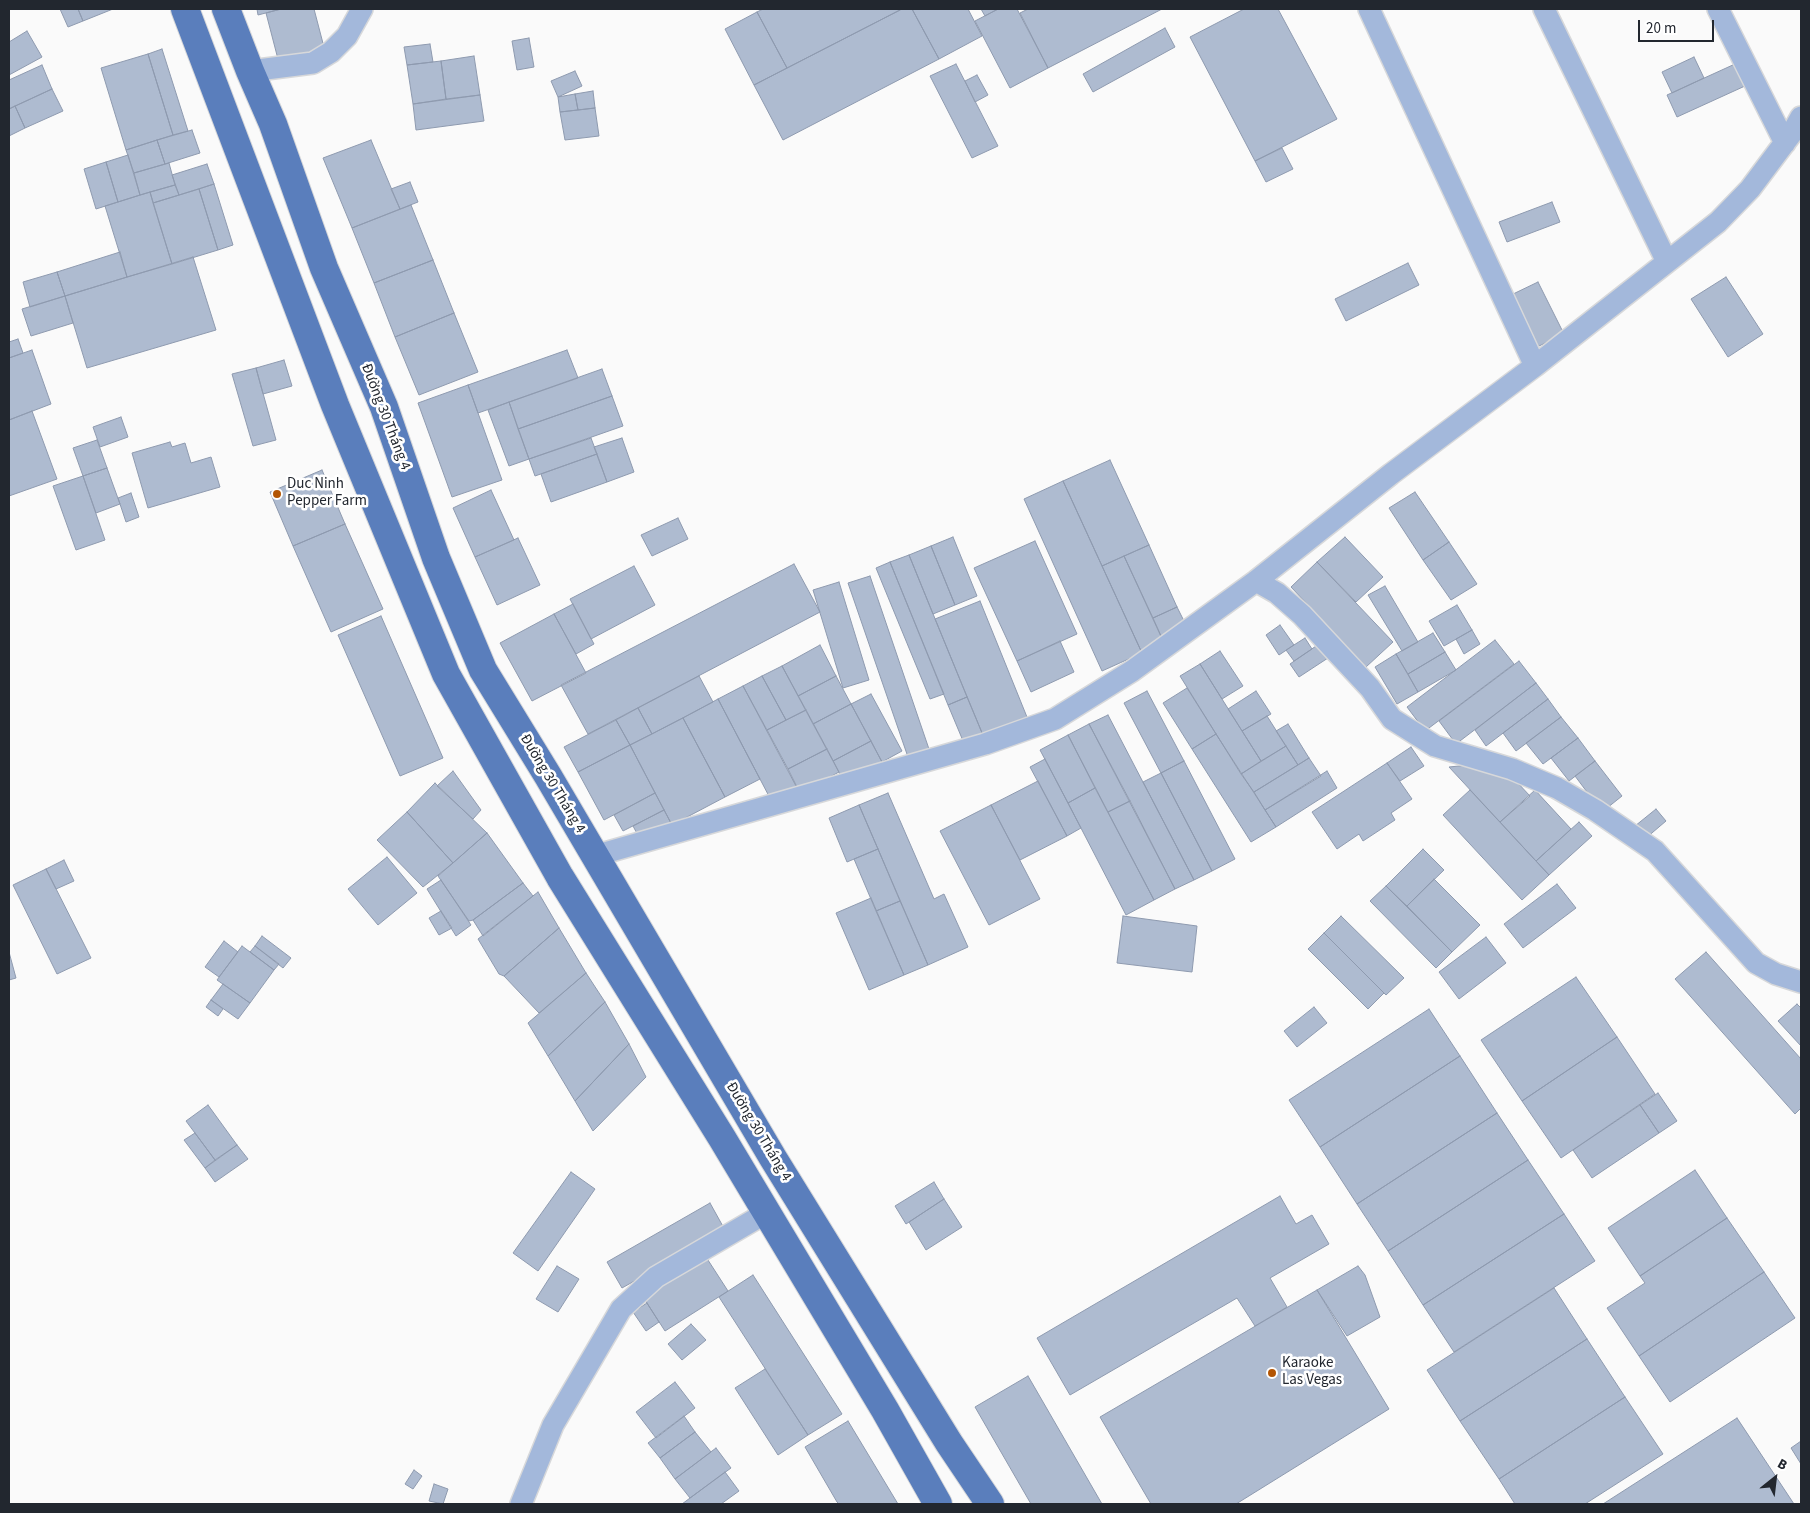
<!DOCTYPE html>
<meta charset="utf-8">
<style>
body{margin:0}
#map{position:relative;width:1810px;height:1513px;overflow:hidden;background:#fafafa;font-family:"Source Sans 3",sans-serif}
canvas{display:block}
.frame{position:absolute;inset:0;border:10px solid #22272f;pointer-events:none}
.north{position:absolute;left:1750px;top:1453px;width:50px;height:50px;-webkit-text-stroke:4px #fff;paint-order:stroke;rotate:29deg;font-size:14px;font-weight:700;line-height:20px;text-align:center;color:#22272f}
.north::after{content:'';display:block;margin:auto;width:18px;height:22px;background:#22272f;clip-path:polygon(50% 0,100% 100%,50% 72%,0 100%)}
.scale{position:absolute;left:1638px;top:20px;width:76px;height:22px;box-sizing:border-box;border:2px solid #22272f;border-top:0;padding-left:6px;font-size:15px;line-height:18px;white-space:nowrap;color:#22272f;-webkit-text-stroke:4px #fff;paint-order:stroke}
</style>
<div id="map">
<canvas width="1810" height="1513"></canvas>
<div class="frame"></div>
<div class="north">B</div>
<div class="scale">20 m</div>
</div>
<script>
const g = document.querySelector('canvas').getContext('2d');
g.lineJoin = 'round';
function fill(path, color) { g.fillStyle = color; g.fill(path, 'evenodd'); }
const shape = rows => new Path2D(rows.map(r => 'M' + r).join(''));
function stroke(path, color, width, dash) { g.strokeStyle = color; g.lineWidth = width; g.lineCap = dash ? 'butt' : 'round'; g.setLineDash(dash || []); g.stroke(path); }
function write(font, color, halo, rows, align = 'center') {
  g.font = font + ' "Source Sans 3",sans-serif'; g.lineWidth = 5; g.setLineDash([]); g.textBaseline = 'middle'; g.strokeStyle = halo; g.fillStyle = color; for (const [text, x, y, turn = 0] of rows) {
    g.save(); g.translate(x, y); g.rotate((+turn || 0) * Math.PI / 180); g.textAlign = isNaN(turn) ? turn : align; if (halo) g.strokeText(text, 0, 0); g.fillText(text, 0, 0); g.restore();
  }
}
const building = shape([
 [60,9,78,9,83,21,68,27,60,9],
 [78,9,113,9,83,21,78,9],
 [257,9,281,9,258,15,257,9],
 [281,9,314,9,325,51,279,63,266,13,281,9],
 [763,9,899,9,900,10,787,68,757,12,763,9],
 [902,9,912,9,939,59,783,140,754,85,902,9],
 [912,9,968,9,982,36,939,59,912,9],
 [981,9,998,9,985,16,981,9],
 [998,9,1017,9,1048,68,1010,88,975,21,998,9],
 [1028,9,1162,9,1048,68,1020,13,1028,9],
 [1244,9,1278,9,1337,119,1255,161,1190,37,1244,9],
 [757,12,787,68,754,85,725,29,757,12],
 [1165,28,1175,47,1093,92,1083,74,1165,28],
 [27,31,42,57,9,75,9,42,27,31],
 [529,38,534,67,517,70,512,41,529,38],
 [430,44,433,62,407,65,404,47,430,44],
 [162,49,188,131,173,135,148,54,162,49],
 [148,54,173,135,126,150,101,68,148,54],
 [474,56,480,95,446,99,441,61,474,56],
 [1694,57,1704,78,1672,93,1662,72,1694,57],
 [441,61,446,99,413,104,407,65,441,61],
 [956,64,998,146,972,158,930,76,956,64],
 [1735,64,1745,86,1677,117,1667,95,1735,64],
 [42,65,52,89,9,109,9,80,42,65],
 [575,71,582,86,558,97,551,81,575,71],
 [977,75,988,95,975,102,965,81,977,75],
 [52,89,63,111,25,128,15,106,52,89],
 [593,91,595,108,578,110,575,94,593,91],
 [575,94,578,110,560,112,558,97,575,94],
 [480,95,484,121,416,130,413,104,480,95],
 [15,106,25,128,9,136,9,109,15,106],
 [595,108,599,136,565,140,560,112,595,108],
 [192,130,200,153,165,164,157,140,192,130],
 [157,140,165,164,134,173,126,150,157,140],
 [371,140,400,209,352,228,323,158,371,140],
 [1282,148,1293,169,1266,182,1255,161,1282,148],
 [128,155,140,195,118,202,106,162,128,155],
 [106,162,118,202,96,209,84,169,106,162],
 [169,163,175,185,140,195,134,173,169,163],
 [207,164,214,184,179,195,172,175,207,164],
 [410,182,418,202,400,209,391,189,410,182],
 [214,184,233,245,218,250,199,189,214,184],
 [175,185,179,195,153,203,150,192,175,185],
 [199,189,218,250,172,264,153,203,199,189],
 [150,192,172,264,127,277,105,206,150,192],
 [1552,202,1560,222,1507,242,1499,222,1552,202],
 [411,205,433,260,374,283,352,228,411,205],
 [120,252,127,277,65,296,57,272,120,252],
 [193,257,216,330,87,368,65,296,193,257],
 [433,260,454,313,395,337,374,283,433,260],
 [1408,263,1419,285,1346,321,1335,299,1408,263],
 [57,272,65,296,30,307,23,282,57,272],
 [1726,277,1763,334,1728,357,1691,299,1726,277],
 [1538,282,1564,334,1537,347,1511,295,1538,282],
 [65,296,73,323,31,336,22,309,65,296],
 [454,313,478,372,419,395,395,337,454,313],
 [18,339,23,353,9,358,9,342,18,339],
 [32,350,51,404,9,420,9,358,32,350],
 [567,350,578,378,478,413,468,385,567,350],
 [284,360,292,386,263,394,256,368,284,360],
 [256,368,276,440,253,446,232,374,256,368],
 [602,369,612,396,518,429,509,402,602,369],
 [468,385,502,480,452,497,418,403,468,385],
 [612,396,623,426,529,459,518,429,612,396],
 [509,402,529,459,509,466,488,410,509,402],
 [32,411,57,479,9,496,9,420,32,411],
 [121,417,128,437,100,447,93,427,121,417],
 [591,438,597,454,535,476,529,459,591,438],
 [622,438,634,472,607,482,594,447,622,438],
 [97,440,107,468,83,476,73,448,97,440],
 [170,442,172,447,185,443,191,463,211,457,220,487,148,508,132,453,170,442],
 [597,454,607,482,551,502,541,474,597,454],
 [1110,460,1149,545,1102,566,1063,481,1110,460],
 [107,468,120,504,96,513,83,476,107,468],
 [322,470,345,524,293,546,270,492,322,470],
 [83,476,105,540,76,550,53,486,83,476],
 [1063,481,1142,653,1102,671,1024,499,1063,481],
 [491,490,514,540,475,557,453,508,491,490],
 [1415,492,1449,542,1423,560,1389,508,1415,492],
 [131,493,139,517,126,522,118,498,131,493],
 [678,518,688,539,652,556,641,535,678,518],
 [345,524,383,609,331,632,293,546,345,524],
 [953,537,977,596,955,605,931,546,953,537],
 [1345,537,1383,577,1356,602,1317,562,1345,537],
 [518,538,540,585,497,605,475,557,518,538],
 [1035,541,1077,634,1017,661,974,568,1035,541],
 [1449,542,1477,584,1451,600,1423,560,1449,542],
 [1149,545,1177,607,1153,618,1124,556,1149,545],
 [931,546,955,605,933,614,909,555,931,546],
 [909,555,967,697,948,705,890,562,909,555],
 [1124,556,1164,643,1142,653,1102,566,1124,556],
 [890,562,944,694,930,699,876,568,890,562],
 [1317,562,1393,642,1366,667,1291,587,1317,562],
 [794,564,820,612,588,734,561,685,794,564],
 [634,566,655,605,591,639,570,599,634,566],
 [870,576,930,752,909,760,848,583,870,576],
 [839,582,869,680,843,688,813,590,839,582],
 [1385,586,1418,642,1402,651,1368,595,1385,586],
 [980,601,1029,722,985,740,935,619,980,601],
 [573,604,594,644,576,654,554,614,573,604],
 [1457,605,1472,630,1444,646,1429,621,1457,605],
 [1177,607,1187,627,1162,638,1153,618,1177,607],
 [554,614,586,673,532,701,500,643,554,614],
 [381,616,443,758,400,776,338,635,381,616],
 [1280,625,1294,645,1279,655,1266,635,1280,625],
 [1472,630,1480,644,1464,654,1456,639,1472,630],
 [1433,633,1445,652,1408,674,1396,654,1433,633],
 [1305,638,1312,649,1294,661,1286,650,1305,638],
 [1495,640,1514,664,1425,731,1407,707,1495,640],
 [1060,641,1074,672,1031,692,1017,661,1060,641],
 [1319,644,1328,658,1299,677,1290,664,1319,644],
 [820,645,836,676,798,696,782,666,820,645],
 [1220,651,1243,686,1222,699,1200,664,1220,651],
 [1445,652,1456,670,1418,692,1408,674,1445,652],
 [1396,654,1418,692,1397,704,1375,667,1396,654],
 [1519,661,1536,683,1456,744,1439,721,1519,661],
 [1200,664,1261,761,1241,774,1180,676,1200,664],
 [782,666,806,710,786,720,762,676,782,666],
 [699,676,713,702,652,734,638,708,699,676],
 [762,676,786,720,767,730,743,686,762,676],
 [836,676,851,704,813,724,798,696,836,676],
 [1536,683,1548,699,1486,746,1475,730,1536,683],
 [743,686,796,786,771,800,718,699,743,686],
 [1187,688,1216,734,1192,749,1163,703,1187,688],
 [1147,691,1184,761,1161,773,1124,703,1147,691],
 [1256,691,1271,714,1242,731,1228,709,1256,691],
 [871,694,902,751,882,762,851,704,871,694],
 [967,697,985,740,966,748,948,705,967,697],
 [718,699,760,779,725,797,683,718,718,699],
 [1548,699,1561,717,1516,751,1503,733,1548,699],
 [851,704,871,741,833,761,813,724,851,704],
 [638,708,652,734,630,745,616,720,638,708],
 [806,710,827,749,788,769,767,730,806,710],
 [1108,715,1194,880,1175,889,1089,724,1108,715],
 [1267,716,1286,746,1261,761,1242,731,1267,716],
 [1561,717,1578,738,1543,764,1526,743,1561,717],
 [683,718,725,797,672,825,630,745,683,718],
 [616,720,630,745,578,772,564,747,616,720],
 [1089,724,1130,801,1108,812,1068,735,1089,724],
 [1288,724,1309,758,1298,765,1276,731,1288,724],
 [1216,734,1276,827,1251,842,1192,749,1216,734],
 [1068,735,1095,788,1068,803,1040,750,1068,735],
 [1578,738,1595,761,1569,781,1551,758,1578,738],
 [871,741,882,762,844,782,833,761,871,741],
 [630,745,655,793,604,820,578,772,630,745],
 [1286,746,1298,765,1254,792,1241,774,1286,746],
 [1411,747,1424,766,1400,781,1387,763,1411,747],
 [827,749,839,772,800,793,788,769,827,749],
 [1309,758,1321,776,1265,810,1254,792,1309,758],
 [1045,759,1081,828,1067,836,1030,767,1045,759],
 [1184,761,1235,859,1212,871,1161,773,1184,761],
 [1595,761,1622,796,1602,812,1575,776,1595,761],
 [1387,763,1412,799,1391,813,1395,820,1363,841,1359,834,1337,849,1312,812,1387,763],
 [1469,765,1516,781,1530,796,1500,822,1449,767,1469,765],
 [453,771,481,810,473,819,437,786,453,771],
 [1327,771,1337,788,1276,827,1265,810,1327,771],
 [1161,773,1212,871,1194,880,1143,782,1161,773],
 [1038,781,1067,836,1020,860,991,805,1038,781],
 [435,783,487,833,453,863,407,812,435,783],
 [1095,788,1154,900,1126,915,1068,803,1095,788],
 [1470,790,1549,875,1522,900,1443,815,1470,790],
 [1535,790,1571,829,1536,861,1500,822,1535,790],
 [655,793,664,810,623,831,614,815,655,793],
 [888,793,934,899,944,894,968,947,928,965,859,805,888,793],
 [1130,801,1175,889,1154,900,1108,812,1130,801],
 [859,805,878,849,847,862,829,818,859,805],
 [991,805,1040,899,989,925,940,831,991,805],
 [1656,809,1666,821,1646,838,1635,826,1656,809],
 [664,810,672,825,641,841,633,826,664,810],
 [407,812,453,863,423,887,377,840,407,812],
 [1579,822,1592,836,1549,875,1536,861,1579,822],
 [487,833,523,883,473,920,469,921,438,876,487,833],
 [878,849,900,901,876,911,854,859,878,849],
 [1423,849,1444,870,1407,906,1386,886,1423,849],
 [387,857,417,893,378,925,348,889,387,857],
 [64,860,74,881,56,889,46,869,64,860],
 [46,869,91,958,57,974,13,885,46,869],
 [1434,879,1480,925,1452,952,1407,906,1434,879],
 [441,880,471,925,456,936,427,889,441,880],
 [523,883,533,896,483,936,473,920,523,883],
 [1557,884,1576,908,1523,948,1504,924,1557,884],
 [1386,886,1452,952,1436,968,1370,901,1386,886],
 [538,892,559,928,504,976,499,974,478,939,538,892],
 [871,898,904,975,869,990,836,913,871,898],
 [900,901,928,965,904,975,876,911,900,901],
 [441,911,452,928,439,935,429,918,441,911],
 [1123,916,1197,926,1192,972,1117,963,1123,916],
 [1341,916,1404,978,1386,995,1324,933,1341,916],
 [559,928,586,973,539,1013,504,976,559,928],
 [1324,933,1384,993,1368,1009,1308,949,1324,933],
 [262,936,291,958,283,968,255,946,262,936],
 [1486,937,1506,963,1459,999,1439,972,1486,937],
 [224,941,238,952,219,977,205,967,224,941],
 [242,946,274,970,250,1003,217,980,242,946],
 [255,946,279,964,274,970,250,952,255,946],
 [9,952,16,978,9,980,9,952],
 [1706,952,1801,1059,1801,1108,1795,1114,1675,979,1706,952],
 [586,973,605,1002,548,1056,528,1023,586,973],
 [1576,977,1617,1037,1522,1101,1481,1040,1576,977],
 [223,984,250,1003,238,1019,211,1000,223,984],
 [211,1000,223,1009,218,1016,206,1007,211,1000],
 [605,1002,629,1044,575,1101,548,1056,605,1002],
 [1797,1004,1801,1008,1801,1046,1778,1021,1797,1004],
 [1314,1007,1327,1023,1297,1047,1284,1031,1314,1007],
 [1429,1009,1460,1056,1320,1147,1289,1100,1429,1009],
 [1617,1037,1655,1094,1561,1158,1522,1101,1617,1037],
 [629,1044,646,1077,593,1131,575,1101,629,1044],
 [1460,1056,1497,1113,1357,1204,1320,1147,1460,1056],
 [1658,1093,1677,1121,1659,1133,1640,1105,1658,1093],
 [208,1105,237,1145,215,1160,186,1121,208,1105],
 [1640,1105,1659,1133,1592,1178,1573,1150,1640,1105],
 [1497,1113,1528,1160,1388,1251,1357,1204,1497,1113],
 [195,1133,215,1160,205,1168,184,1140,195,1133],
 [237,1145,248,1159,215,1182,205,1168,237,1145],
 [1528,1160,1564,1214,1423,1305,1388,1251,1528,1160],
 [1695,1170,1727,1218,1640,1276,1608,1228,1695,1170],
 [571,1172,595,1189,538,1271,513,1253,571,1172],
 [934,1182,944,1199,906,1224,895,1206,934,1182],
 [1280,1196,1296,1224,1312,1215,1329,1244,1270,1278,1287,1307,1255,1326,1237,1298,1070,1395,1037,1338,1280,1196],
 [944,1199,962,1227,926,1250,909,1222,944,1199],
 [710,1203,725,1230,622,1288,607,1262,710,1203],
 [1564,1214,1595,1261,1454,1352,1423,1305,1564,1214],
 [1727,1218,1764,1272,1639,1356,1607,1308,1645,1283,1640,1276,1727,1218],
 [706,1257,728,1291,665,1331,643,1297,706,1257],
 [557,1266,579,1279,558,1312,536,1299,557,1266],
 [1358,1266,1365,1275,1380,1317,1347,1336,1317,1290,1358,1266],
 [1764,1272,1795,1318,1670,1402,1639,1356,1764,1272],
 [753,1275,842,1414,808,1435,719,1297,753,1275],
 [1554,1288,1587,1339,1460,1421,1427,1370,1554,1288],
 [1317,1290,1389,1409,1236,1504,1151,1504,1100,1417,1317,1290],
 [647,1303,659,1322,646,1331,633,1312,647,1303],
 [691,1324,706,1340,682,1360,668,1344,691,1324],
 [1587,1339,1625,1397,1499,1479,1460,1421,1587,1339],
 [765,1369,808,1435,778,1455,735,1388,765,1369],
 [1028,1376,1102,1504,1031,1504,975,1407,1028,1376],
 [675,1382,695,1408,656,1438,636,1412,675,1382],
 [1625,1397,1663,1454,1585,1504,1515,1504,1499,1479,1625,1397],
 [684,1416,695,1432,660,1458,648,1443,684,1416],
 [1737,1418,1794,1504,1603,1504,1737,1418],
 [848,1421,898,1504,839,1504,837,1502,805,1447,848,1421],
 [695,1432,711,1452,675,1479,660,1458,695,1432],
 [1801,1441,1801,1464,1791,1448,1801,1441],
 [716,1448,731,1468,690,1498,675,1479,716,1448],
 [414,1470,422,1476,413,1489,405,1484,414,1470],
 [725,1472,739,1491,721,1504,682,1504,725,1472],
 [434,1484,448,1489,443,1504,429,1501,434,1484]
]);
fill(building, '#aebbd0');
stroke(building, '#8e9aaf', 1);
const street = shape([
 [1369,9,1535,366],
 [1544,9,1667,262],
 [1718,9,1785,143],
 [250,71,313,63,331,52,347,36,362,9],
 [1256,581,1277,593,1302,615,1370,688,1392,719,1435,746,1512,769,1557,788,1595,810,1655,851,1756,963,1776,974,1801,982],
 [594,856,985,744,1055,719,1132,671,1256,581,1391,474,1535,366,1718,222,1750,189,1792,133,1801,117],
 [521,1504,553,1425,621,1309,656,1277,766,1213]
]);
const primary = shape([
 [185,9,335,405,446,674,560,877,722,1138,885,1410,938,1504],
 [226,9,250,71,273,124,324,268,384,407,436,558,483,670,548,776,773,1158,949,1443,990,1504]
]);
stroke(street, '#d7d8da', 24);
stroke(primary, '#d7d8da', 30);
stroke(street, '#a3b8db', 21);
stroke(primary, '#5a7ebc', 28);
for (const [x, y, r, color] of [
 [277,494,5,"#b35504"],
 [1272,1373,5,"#b35504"]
]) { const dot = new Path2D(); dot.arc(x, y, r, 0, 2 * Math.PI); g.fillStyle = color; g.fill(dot); stroke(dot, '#fff', 2); }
write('15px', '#22272f', '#fff', [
 ["Đường 30 Tháng 4",385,417,69],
 ["Đường 30 Tháng 4",552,784,59],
 ["Đường 30 Tháng 4",758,1132,59]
]);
write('15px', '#22272f', '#fff', [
 ["Duc Ninh",287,485],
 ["Pepper Farm",287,502],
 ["Karaoke",1282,1364],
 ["Las Vegas",1282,1381]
], 'left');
</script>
